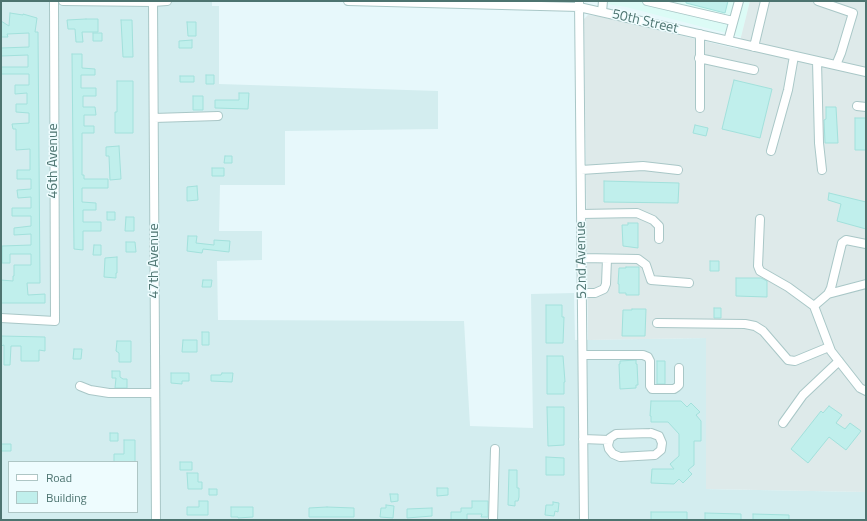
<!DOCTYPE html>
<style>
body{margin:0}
#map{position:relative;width:867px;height:521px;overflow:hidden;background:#e7f8fb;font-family:"Titillium Web",sans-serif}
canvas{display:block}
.frame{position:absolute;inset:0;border:2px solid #4d7470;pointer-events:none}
.legend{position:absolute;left:8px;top:461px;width:130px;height:52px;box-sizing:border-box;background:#eefcfe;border:1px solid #aec6c5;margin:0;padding:5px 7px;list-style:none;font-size:12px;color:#4d7470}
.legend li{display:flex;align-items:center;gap:8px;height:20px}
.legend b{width:20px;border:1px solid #aec6c5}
</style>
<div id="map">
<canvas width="867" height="521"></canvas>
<div class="frame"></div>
<ul class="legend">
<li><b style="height:5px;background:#fff"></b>Road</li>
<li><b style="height:11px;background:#c0efec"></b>Building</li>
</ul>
</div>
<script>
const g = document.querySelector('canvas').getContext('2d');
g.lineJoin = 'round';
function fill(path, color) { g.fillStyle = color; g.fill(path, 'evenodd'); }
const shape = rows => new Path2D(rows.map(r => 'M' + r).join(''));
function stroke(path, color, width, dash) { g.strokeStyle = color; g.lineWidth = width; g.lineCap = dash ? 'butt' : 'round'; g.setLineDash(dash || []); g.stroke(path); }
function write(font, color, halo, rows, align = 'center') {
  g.font = font + ' "Titillium Web",sans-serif'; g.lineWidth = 3; g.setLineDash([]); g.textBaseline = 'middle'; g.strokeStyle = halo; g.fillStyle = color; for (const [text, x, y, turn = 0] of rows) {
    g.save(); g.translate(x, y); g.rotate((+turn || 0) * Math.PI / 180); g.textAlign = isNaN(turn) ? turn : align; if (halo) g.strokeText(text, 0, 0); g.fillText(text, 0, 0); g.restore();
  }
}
fill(shape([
 [1,1,212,1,212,6,219,6,219,84,438,91,438,129,285,131,285,185,220,185,219,231,262,231,262,260,217,261,218,320,464,321,470,426,533,428,531,294,574,293,575,340,706,338,706,489,866,492,866,520,1,520],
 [9,462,137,462,137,512,9,512]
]), '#d3edef');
fill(shape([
 [588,1,750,1,741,37,626,7]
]), '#dcfbf6');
fill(shape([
 [750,1,866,1,866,492,706,489,706,338,588,340,584,19,588,15,598,16,738,49]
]), '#deeaea');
const building = shape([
 [686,1,728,1,725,13,686,3,686,1],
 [10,13,23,15,23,14,37,18,35,32,38,32,40,283,27,283,28,295,45,294,45,303,1,303,1,280,13,281,13,276,14,276,14,265,31,265,31,254,10,254,10,263,2,263,2,246,31,245,31,234,14,235,14,228,31,226,31,216,12,216,12,208,31,208,31,197,18,198,17,190,31,189,31,179,17,179,17,170,30,170,30,149,16,150,16,129,13,129,12,124,29,123,29,113,16,112,16,104,27,104,27,93,15,94,15,85,29,85,29,74,1,74,1,67,28,67,28,55,1,56,1,48,29,47,29,33,7,34,8,37,1,37,1,21,9,26,10,13],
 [86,19,98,19,98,32,82,32,83,42,76,42,75,29,68,29,67,20,86,19],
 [121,20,132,20,133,57,123,57,121,20],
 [187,22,196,22,196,36,188,36,187,22],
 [93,33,102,33,102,41,93,41,93,33],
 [192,40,192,48,179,48,179,41,192,40],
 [72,54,82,54,82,68,95,69,95,75,81,75,81,88,96,88,96,96,83,96,83,107,95,107,96,115,84,115,84,126,94,126,94,133,82,133,82,175,84,175,84,179,108,179,108,188,82,188,82,202,96,203,96,210,83,210,83,222,101,222,101,231,83,231,83,250,74,249,72,54],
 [206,75,214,75,214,84,206,84,206,75],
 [180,76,194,76,194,82,180,82,180,76],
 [734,80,772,89,760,138,722,129,734,80],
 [117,81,133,81,133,133,115,133,115,112,117,112,117,81],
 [239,93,249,93,248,109,215,108,215,100,239,100,239,93],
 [193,96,203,96,203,110,193,110,193,96],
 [826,107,836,107,838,143,825,143,824,120,826,119,826,107],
 [855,118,866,118,866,150,855,150,855,118],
 [695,125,708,128,706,136,693,133,695,125],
 [119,146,121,179,110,180,109,156,106,156,106,147,119,146],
 [225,156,232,156,232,163,224,163,225,156],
 [212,168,224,168,224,176,212,176,212,168],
 [604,181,679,183,678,203,604,202,604,181],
 [197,186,198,200,187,201,187,187,197,186],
 [829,193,866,202,866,229,837,221,841,204,828,200,829,193],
 [107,212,115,212,115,220,107,220,107,212],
 [126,217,134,217,134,231,125,231,126,217],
 [628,223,638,223,638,248,623,246,622,225,628,225,628,223],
 [188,236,197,236,196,243,214,245,214,240,230,241,229,252,203,249,202,253,187,251,188,236],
 [126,242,135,242,136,252,126,252,126,242],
 [94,245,101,245,101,255,93,255,94,245],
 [117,257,117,273,116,273,116,278,104,277,105,258,117,257],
 [710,261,719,261,719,271,710,271,710,261],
 [626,267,639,267,639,295,626,295,626,293,619,293,619,284,618,284,619,268,626,268,626,267],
 [736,278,761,278,767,281,767,297,736,296,736,278],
 [203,280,212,280,211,287,202,287,203,280],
 [546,305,562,305,562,317,564,317,563,343,546,343,546,305],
 [714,308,721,308,721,318,714,318,714,308],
 [632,309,646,309,645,336,622,336,623,310,632,310,632,309],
 [202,332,209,332,209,345,202,345,202,332],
 [1,336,45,337,45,351,39,350,39,361,21,361,21,346,11,346,10,365,4,365,4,345,1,346,1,336],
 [183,340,197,340,197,352,182,352,183,340],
 [117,341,131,341,131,362,119,362,119,353,116,351,117,341],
 [74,349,82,349,81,359,73,359,74,349],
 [547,356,563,356,565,382,564,382,564,394,547,394,547,356],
 [636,360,636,364,637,364,638,385,636,385,636,388,620,389,619,364,620,364,620,361,636,360],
 [657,361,665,361,665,384,657,384,657,361],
 [112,371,120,371,120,377,123,379,127,379,127,388,115,388,116,378,112,378,112,371],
 [171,373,189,373,189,381,182,381,182,384,171,383,171,373],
 [222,373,233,373,232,382,211,381,211,375,221,375,222,373],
 [651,401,681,401,687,407,691,403,700,412,696,415,701,421,701,441,694,441,694,465,688,470,692,474,683,483,679,479,674,484,651,483,652,469,674,469,670,464,679,456,679,434,668,422,651,422,651,416,650,416,651,401],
 [829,406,842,415,836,423,845,429,850,423,861,431,846,450,829,437,808,463,791,449,821,411,823,413,829,406],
 [547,407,564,407,564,445,548,446,547,407],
 [110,433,118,433,118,441,110,441,110,433],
 [124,440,135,440,135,462,114,462,114,454,124,454,124,440],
 [1,444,11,444,11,451,1,451,1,444],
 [546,457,564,458,564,475,546,475,546,457],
 [180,462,192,462,192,470,180,470,180,462],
 [509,470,517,470,517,488,519,488,519,497,518,501,515,501,515,506,508,505,509,470],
 [187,473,198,473,198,482,202,482,202,489,188,489,187,473],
 [437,488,448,488,448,495,437,496,437,488],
 [209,489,217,489,217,495,209,495,209,489],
 [390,494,398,494,398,501,391,502,390,494],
 [199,501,208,501,208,515,187,515,187,507,199,507,199,501],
 [472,501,488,501,488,517,481,517,482,514,467,514,467,520,451,520,451,512,461,512,461,508,472,508,472,501],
 [553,502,559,503,558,512,555,511,554,516,545,515,546,505,553,505,553,502],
 [386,505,394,506,393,518,380,517,381,508,386,508,386,505],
 [231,507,253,507,253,517,238,518,238,517,231,517,231,507],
 [327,507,354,508,354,517,309,517,309,508,327,507],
 [432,508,432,516,407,518,407,509,432,508],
 [651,512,687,512,687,520,651,520,651,512],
 [705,513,741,514,741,520,705,520,705,513],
 [753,514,789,515,789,520,753,520,753,514]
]);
fill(building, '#c0efec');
stroke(building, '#a2e1dc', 1);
const minor = shape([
 [63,1,153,2,167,1],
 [153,1,156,520],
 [348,1,579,7,866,72],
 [579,1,584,520],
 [647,1,733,21],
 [818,1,853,13,841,53,836,65],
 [602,12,603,1],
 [728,41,739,1],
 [754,47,765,1],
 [699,58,754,70],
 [817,61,819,143,822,170],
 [857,106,866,107],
 [700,108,700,34],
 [154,118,218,116],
 [771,151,788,90,794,56],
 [581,170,643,166,678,170],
 [581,214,637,213,653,220,659,226,659,239],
 [760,219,758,266,760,271,788,287,814,306],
 [582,258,638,259,646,265,651,280,689,283],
 [582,293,595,293,604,289,606,284,607,259],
 [828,294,866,284],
 [814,306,831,351,860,388,866,391],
 [814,306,828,294,831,288,842,243,846,240,866,244],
 [1,318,55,321,54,1],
 [657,323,745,324,755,326,763,331,788,360,795,361,829,347],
 [583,355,643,355,648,357,650,361,650,386,652,389,674,389,677,387,679,385,679,368],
 [80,386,90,390,109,393,155,393],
 [783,423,803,395,839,361],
 [651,433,659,436,662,443,661,450,655,455,620,457,613,454,609,449,608,445,610,438,616,434,651,433],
 [583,439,609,440],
 [493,520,495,449]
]);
stroke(minor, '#a9c7c7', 10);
stroke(minor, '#fff', 8);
write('14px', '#4d7470', '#eefcfe', [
 ["50th Street",645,22,13],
 ["46th Avenue",54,161,-90],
 ["52nd Avenue",582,260,-91],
 ["47th Avenue",155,261,-90]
]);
</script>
